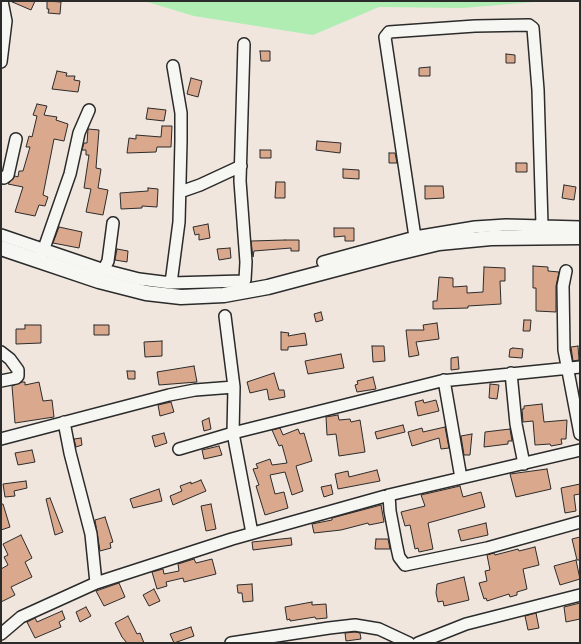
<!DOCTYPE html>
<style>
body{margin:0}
#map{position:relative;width:581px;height:644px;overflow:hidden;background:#f0e6de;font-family:"Playpen Sans",sans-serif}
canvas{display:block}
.frame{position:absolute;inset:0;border:2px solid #2b2b2b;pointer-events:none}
</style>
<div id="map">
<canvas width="581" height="644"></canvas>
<div class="frame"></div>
</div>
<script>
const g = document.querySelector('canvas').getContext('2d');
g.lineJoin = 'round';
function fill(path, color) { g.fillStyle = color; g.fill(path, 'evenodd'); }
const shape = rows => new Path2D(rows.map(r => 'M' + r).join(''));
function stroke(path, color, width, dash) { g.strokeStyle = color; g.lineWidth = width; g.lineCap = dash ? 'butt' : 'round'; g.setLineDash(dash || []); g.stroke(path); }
fill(shape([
 [144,1,546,1,463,8,379,7,313,35,194,16]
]), '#afedb3');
const building = shape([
 [10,1,35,1,31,10,10,1],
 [47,1,61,2,60,14,48,13,49,9,47,9,47,1],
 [260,51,270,51,270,61,261,61,260,51],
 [506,54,515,55,515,63,506,63,506,54],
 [430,67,430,76,419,76,419,68,430,67],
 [57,71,67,73,66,76,75,76,74,80,80,81,78,92,52,89,57,71],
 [191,78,202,81,198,97,187,94,191,78],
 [37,104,47,106,44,115,57,117,56,120,68,124,64,141,54,139,43,195,48,197,45,206,39,205,35,216,15,212,23,187,8,184,15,176,18,177,19,171,23,171,30,147,26,147,29,136,32,137,37,116,33,115,37,104],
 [148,108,166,110,164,121,146,119,148,108],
 [162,126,172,126,171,147,157,147,156,152,127,153,129,138,136,139,136,135,161,137,162,126],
 [88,129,99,130,96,168,101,169,98,188,108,190,103,215,86,212,91,189,84,188,89,155,86,155,86,150,82,150,84,143,87,143,88,129],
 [317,141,341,143,340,153,316,150,317,141],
 [260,150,271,150,271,158,260,158,260,150],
 [389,153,395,153,397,163,389,163,389,153],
 [516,163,527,163,527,172,516,172,516,163],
 [343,169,359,170,359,179,343,178,343,169],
 [276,182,285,182,285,198,275,198,276,182],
 [564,185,576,187,574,200,562,198,564,185],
 [425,186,443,186,444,198,425,199,425,186],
 [148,188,158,189,157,207,142,206,142,208,121,209,120,193,148,191,148,188],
 [208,224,210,238,199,240,199,234,195,235,193,227,208,224],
 [59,227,82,232,79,248,53,243,59,227],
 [334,228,354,228,354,241,345,241,345,236,334,237,334,228],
 [285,240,299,240,299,251,291,251,291,248,254,251,253,257,251,241,285,240],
 [230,248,231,258,219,260,217,249,230,248],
 [117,249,128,251,127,262,115,260,117,249],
 [533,266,548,267,548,271,559,272,556,286,556,312,536,311,536,288,533,288,533,266],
 [484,267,505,268,505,281,500,281,501,304,468,306,468,308,433,309,433,301,437,301,439,277,453,278,453,287,467,286,467,293,483,292,484,267],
 [321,312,323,320,316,322,314,314,321,312],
 [524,320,531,320,530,331,523,331,524,320],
 [437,323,439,339,416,342,419,355,409,357,406,330,424,330,423,325,437,323],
 [25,325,41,325,41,343,16,344,16,329,25,329,25,325],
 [94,325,109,325,109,335,94,335,94,325],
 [281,332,289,333,288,336,305,333,307,345,288,347,288,350,281,350,281,332],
 [162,341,162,356,145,357,144,342,162,341],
 [372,346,384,346,385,361,373,362,372,346],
 [578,346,579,360,573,361,571,347,578,346],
 [513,348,523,349,522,358,509,357,510,349,513,348],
 [341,354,344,368,308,374,305,361,341,354],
 [458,357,459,369,451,370,451,358,458,357],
 [194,366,197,382,159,385,157,372,194,366],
 [127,371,135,371,135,379,128,379,127,371],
 [274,373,279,390,284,390,285,397,269,400,267,389,250,393,247,382,274,373],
 [373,377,376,389,357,392,355,385,358,384,357,381,373,377],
 [22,382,25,382,25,385,39,382,43,401,52,400,54,417,15,423,12,386,22,382],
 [490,384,499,385,497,399,489,398,490,384],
 [423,400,424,403,436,400,439,411,418,416,415,402,423,400],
 [171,402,174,412,160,416,158,405,171,402],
 [542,404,544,422,567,420,566,439,561,439,562,444,551,446,550,444,535,445,533,421,523,422,522,409,524,409,524,406,542,404],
 [338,415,339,420,350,419,351,422,360,420,365,452,339,456,336,434,327,435,326,417,338,415],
 [209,418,211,429,204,431,202,421,209,418],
 [403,425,405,432,377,439,375,432,403,425],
 [445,427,449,448,441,449,439,438,412,446,408,432,422,428,423,432,445,427],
 [280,428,283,435,298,429,300,434,304,433,312,461,296,466,303,491,292,495,285,472,270,475,275,494,284,492,288,508,265,515,256,486,259,485,253,469,258,468,256,464,270,459,272,465,287,463,282,445,279,446,272,430,280,428],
 [510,429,512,441,508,441,508,444,484,447,485,432,510,429],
 [164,433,167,443,155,447,152,436,164,433],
 [472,434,470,455,464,455,461,436,472,434],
 [81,438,82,445,76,447,74,439,81,438],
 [219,446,222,455,204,459,202,450,219,446],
 [32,450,35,462,18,465,15,453,32,450],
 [547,469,551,489,516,497,510,474,547,469],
 [377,470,380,481,338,489,335,474,348,471,349,477,377,470],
 [201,480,206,491,173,505,170,496,182,491,180,486,191,482,191,484,201,480],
 [26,481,27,488,14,491,15,496,5,497,3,484,26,481],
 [580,484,580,494,574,495,576,511,565,513,561,488,580,484],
 [331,485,333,494,324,497,321,487,331,485],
 [460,486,463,497,481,492,485,507,428,523,433,549,419,552,418,548,415,549,410,525,405,526,401,512,425,506,421,495,460,486],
 [159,489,162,501,133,508,130,499,159,489],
 [50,498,63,532,55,535,46,499,50,498],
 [1,504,3,504,10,527,1,530,1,504],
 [211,504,216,529,206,531,201,506,211,504],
 [381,505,384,522,369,525,368,523,341,530,314,533,312,524,332,520,332,518,381,505],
 [105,517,113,542,110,543,111,548,100,551,95,520,105,517],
 [486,523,488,535,461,541,458,530,486,523],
 [21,535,32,558,25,562,32,577,11,587,15,595,1,602,1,569,8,565,4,557,8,555,3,544,21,535],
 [580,537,580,560,577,560,572,539,580,537],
 [291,538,292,545,253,550,252,542,291,538],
 [376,539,388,539,390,549,375,549,376,539],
 [535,547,539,565,523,569,527,589,517,592,517,595,510,597,509,594,487,601,486,598,484,599,479,583,487,581,485,571,490,570,487,555,494,553,495,555,518,549,519,551,535,547],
 [194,559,196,563,212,559,216,574,184,582,183,578,166,582,167,586,157,589,152,572,163,569,164,574,179,571,178,564,194,559],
 [576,560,580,579,560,585,554,566,576,560],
 [464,577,469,600,444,606,443,601,438,602,436,593,437,584,464,577],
 [119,583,125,597,104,606,96,591,119,583],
 [252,584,253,601,243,602,242,593,238,593,237,585,252,584],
 [154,589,160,601,149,606,143,595,154,589],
 [312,602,312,605,326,604,327,618,316,619,315,617,290,621,290,619,287,620,285,607,312,602],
 [580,603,580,619,566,622,564,607,580,603],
 [86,607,91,616,80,622,76,612,86,607],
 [62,611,65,619,59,622,61,627,35,638,27,622,35,618,37,622,62,611],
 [536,613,539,628,528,630,525,616,536,613],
 [128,616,137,634,140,633,144,643,127,643,122,637,115,623,128,616],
 [191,627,194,636,174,643,170,634,191,627],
 [355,632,360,633,361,639,346,641,345,633,355,632]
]);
fill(building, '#daa88d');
stroke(building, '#2b2b2b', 1);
const minor = shape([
 [1,62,6,21,2,1],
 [1,177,4,178,8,175,16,139],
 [180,192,200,185,241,166],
 [1,235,104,270,139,279,171,283,243,281,245,280,246,262,240,181,244,44],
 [415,237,385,37,389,32,475,26,529,25,533,28,538,90,542,225],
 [41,257,70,174,79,133,89,110],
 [323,262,415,237,475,227,506,225,580,227],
 [566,271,563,286,564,350,580,434],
 [101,275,108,261,113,223],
 [171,283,179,222,181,141,181,113,173,66],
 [225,316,234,387,233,433,252,533],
 [1,352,10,359,18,370,18,376,16,378,1,381],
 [511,373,516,424,524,464],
 [444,380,461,478],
 [64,422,70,453,91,534,96,583],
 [1,439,169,395,195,390,234,387],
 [179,449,233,433,441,381,580,367],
 [389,495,390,511,397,548,399,557,405,565,487,548,580,522],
 [1,634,21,617,96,583,232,539,389,495,580,450],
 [231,643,329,628,355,625,379,629,409,643],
 [418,643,466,624,580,595]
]);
const major = shape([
 [1,248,99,281,146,293,181,297,224,295,268,287,389,255,439,243,491,238,580,237]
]);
stroke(minor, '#2b2b2b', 14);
stroke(major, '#2b2b2b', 17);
stroke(minor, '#f6f6f2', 11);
stroke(major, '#f6f6f2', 14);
</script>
